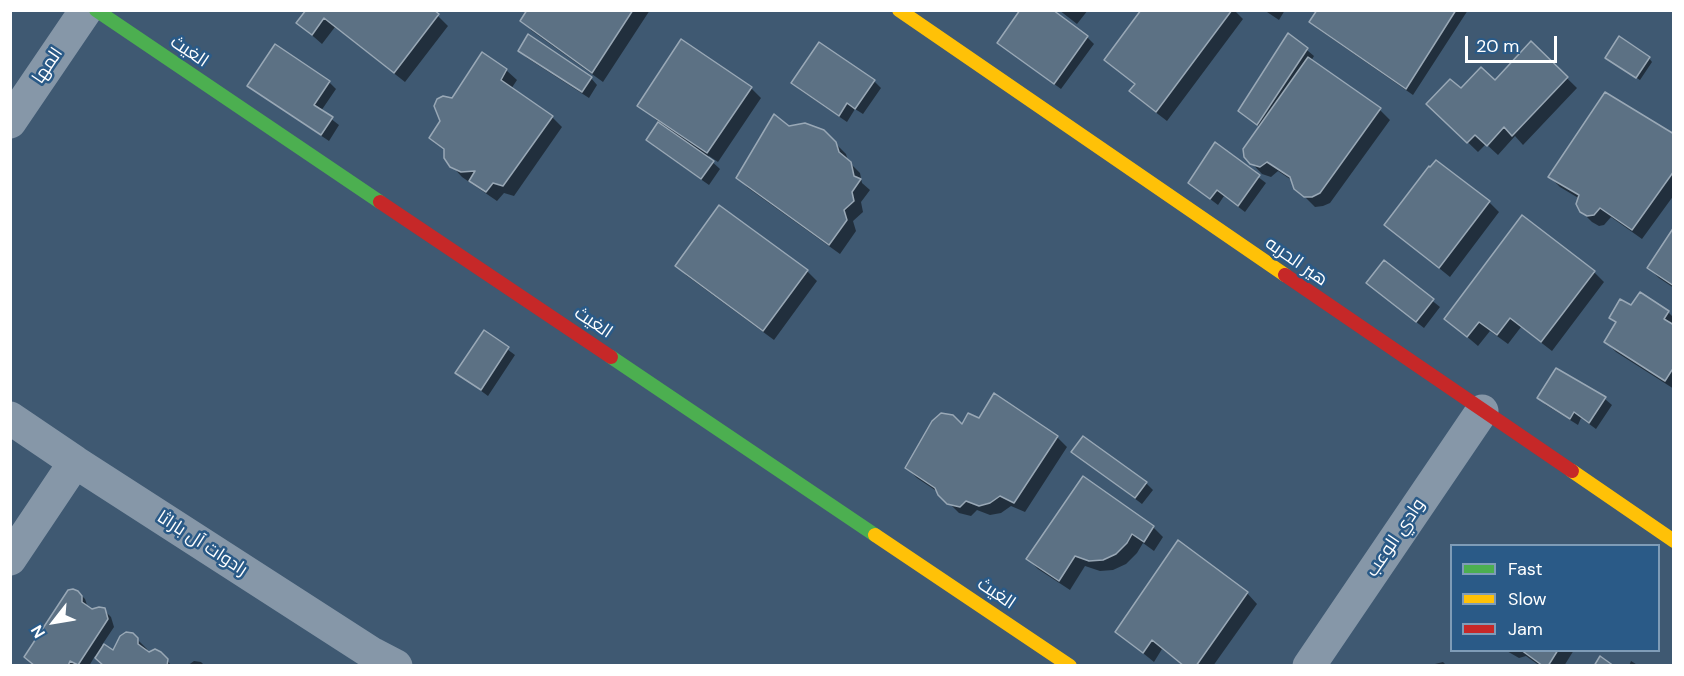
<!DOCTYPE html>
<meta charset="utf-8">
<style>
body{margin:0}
#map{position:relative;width:1684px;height:676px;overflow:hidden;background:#3f5972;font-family:"DM Sans",sans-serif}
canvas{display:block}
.frame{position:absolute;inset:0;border:12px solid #fff;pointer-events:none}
.legend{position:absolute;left:1450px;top:544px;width:210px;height:108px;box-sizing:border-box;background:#2a5a87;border:2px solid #7f9cb7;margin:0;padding:8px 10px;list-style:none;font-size:18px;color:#fff}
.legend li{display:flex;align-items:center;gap:12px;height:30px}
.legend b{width:30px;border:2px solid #7f9cb7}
.north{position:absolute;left:24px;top:592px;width:60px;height:60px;-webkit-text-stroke:4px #2a5a87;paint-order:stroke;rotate:239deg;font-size:16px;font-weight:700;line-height:24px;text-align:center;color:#fff}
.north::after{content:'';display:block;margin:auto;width:21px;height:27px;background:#fff;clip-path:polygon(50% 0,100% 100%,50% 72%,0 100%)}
.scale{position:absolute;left:1465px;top:36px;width:92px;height:27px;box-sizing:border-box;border:3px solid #fff;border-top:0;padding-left:8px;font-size:18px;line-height:21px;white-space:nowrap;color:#fff;-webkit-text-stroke:4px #2a5a87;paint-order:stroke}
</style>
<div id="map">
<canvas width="1684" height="676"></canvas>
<div class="frame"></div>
<ul class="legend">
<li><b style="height:8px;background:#4caf50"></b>Fast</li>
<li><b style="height:8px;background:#ffc107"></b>Slow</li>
<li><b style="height:8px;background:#c62828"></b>Jam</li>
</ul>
<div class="north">N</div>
<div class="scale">20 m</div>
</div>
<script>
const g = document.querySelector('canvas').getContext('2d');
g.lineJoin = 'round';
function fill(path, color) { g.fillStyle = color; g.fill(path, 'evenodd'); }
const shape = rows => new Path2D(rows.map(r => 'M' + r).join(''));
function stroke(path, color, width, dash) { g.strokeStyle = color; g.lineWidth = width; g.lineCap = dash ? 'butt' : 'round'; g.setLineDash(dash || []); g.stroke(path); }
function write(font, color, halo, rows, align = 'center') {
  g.font = font + ' "DM Sans",Cairo,sans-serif'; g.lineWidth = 5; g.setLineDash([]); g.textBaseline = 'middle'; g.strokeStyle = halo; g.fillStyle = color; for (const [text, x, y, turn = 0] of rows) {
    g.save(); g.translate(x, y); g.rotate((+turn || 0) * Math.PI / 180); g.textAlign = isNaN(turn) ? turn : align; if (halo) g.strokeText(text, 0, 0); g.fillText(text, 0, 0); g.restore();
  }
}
fill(shape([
 [308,10,438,16,448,26,405,82,335,27,322,44,298,23],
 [529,10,650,10,603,82,532,31,522,21],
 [1059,10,1088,10,1077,24],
 [1142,10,1234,10,1243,19,1167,121,1141,101,1131,91,1136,85,1106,59],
 [1264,10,1285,10,1279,20],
 [1318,10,1468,10,1413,95,1318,29,1311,22],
 [1289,35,1314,56,1311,61,1380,110,1390,120,1330,203,1323,206,1315,207,1296,188,1293,181,1278,171,1271,177,1262,174,1245,156,1260,127,1240,111],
 [1087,37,1094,44,1061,89,999,43],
 [1531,43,1577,88,1523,145,1515,136,1498,155,1486,144,1478,152,1428,104,1461,91,1495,82],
 [520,51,591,78,597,85,589,98,527,58],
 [482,54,506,70,517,80,511,89,552,117,562,127,514,196,504,193,497,201,462,177,452,166,446,151,431,138],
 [1649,58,1652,62,1640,80,1610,61],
 [874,81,881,88,863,114,855,109,847,122,800,90,793,83],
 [329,82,336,89,321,111,339,125,329,141,256,92,249,85],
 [751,88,761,98,718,162,709,156,708,158,720,169,709,185,655,147,648,140,660,123,639,106],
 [789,127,823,131,846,154,848,161,860,173,862,183,870,190,861,202,863,212,853,221,856,231,840,254,748,188,738,178],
 [1674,135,1674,195,1642,239,1611,217,1604,225,1599,226,1592,222,1581,211,1580,199,1560,187,1550,177],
 [1216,145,1266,183,1245,212,1224,196,1218,205,1197,189],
 [1489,202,1499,212,1450,277,1386,225],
 [1674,229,1674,288,1659,278,1649,268],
 [1384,262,1440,307,1424,328,1375,290],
 [677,266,807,271,817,281,774,340,687,276],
 [1594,272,1604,282,1552,351,1521,327,1508,344,1490,331,1478,346,1446,319],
 [1632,308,1668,312,1674,318,1674,389,1616,352,1606,342,1617,324,1611,317],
 [484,332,515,355,488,396,457,373],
 [1556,370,1605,399,1612,405,1596,429,1581,418,1578,425,1546,405,1539,398],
 [979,420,1057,437,1067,447,1025,512,1011,506,1001,513,990,515,977,510,971,516,959,513,938,492,917,478,907,468,962,427],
 [1073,452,1146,483,1153,490,1142,504],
 [1153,527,1163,537,1154,551,1143,543,1137,553,1126,564,1113,570,1100,571,1085,566,1070,590,1038,569,1028,559],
 [1178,542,1247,593,1257,604,1213,666,1184,666,1162,649,1154,662,1117,632],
 [78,592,85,599,88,608,91,610,104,610,111,617,114,627,102,645,113,652,132,634,147,649,148,652,160,653,172,666,105,666,95,656,89,666,35,666],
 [1505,650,1574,650,1564,666,1540,666,1526,656,1519,658],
 [194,661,201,662,205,666,187,666],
 [1631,661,1639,666,1629,666],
 [1443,662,1447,666,1433,666,1435,664]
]), '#0007');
const building = shape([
 [306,10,434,10,439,14,394,73,324,18,312,35,296,23,306,10],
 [527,10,633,10,592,73,520,21,527,10],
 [1020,10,1053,10,1088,36,1054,84,997,43,1020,10],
 [1141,10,1232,10,1156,112,1129,91,1135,84,1104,60,1141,10],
 [1317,10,1456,10,1406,89,1309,22,1317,10],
 [1288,33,1308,48,1257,125,1238,111,1288,33],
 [528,34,592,77,582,92,518,51,528,34],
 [1619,36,1650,57,1636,78,1605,58,1619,36],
 [681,39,752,87,707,153,637,106,681,39],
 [1531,41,1568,77,1512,136,1504,127,1487,146,1475,135,1467,143,1426,104,1450,79,1461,88,1481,67,1495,80,1531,41],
 [819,42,875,80,855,109,847,103,839,116,791,83,819,42],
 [275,44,330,81,314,105,333,117,321,135,247,86,275,44],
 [482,52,507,69,501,80,553,116,503,186,493,183,486,192,469,181,475,171,461,172,450,167,444,158,444,149,429,138,440,121,434,106,437,99,443,96,452,98,482,52],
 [1308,57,1381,108,1320,193,1312,197,1304,197,1294,189,1290,177,1267,162,1260,167,1250,164,1244,157,1243,149,1308,57],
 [1605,92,1674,134,1674,171,1632,230,1600,208,1594,215,1587,216,1580,212,1576,204,1579,195,1548,177,1605,92],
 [774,114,789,126,805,123,824,130,836,142,839,152,851,162,854,176,861,179,852,192,854,201,844,210,847,220,829,245,736,178,774,114],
 [658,122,714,161,701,179,646,140,658,122],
 [1215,142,1260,175,1238,206,1217,190,1210,199,1188,183,1215,142],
 [1436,160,1490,201,1439,268,1384,225,1429,166,1430,167,1436,160],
 [719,205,808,270,763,331,675,266,719,205],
 [1522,215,1595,271,1541,342,1510,318,1497,335,1479,322,1467,337,1444,319,1522,215],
 [1674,227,1674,286,1647,268,1674,227],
 [1384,260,1434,299,1416,322,1366,283,1384,260],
 [1640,292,1669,311,1664,319,1674,325,1674,371,1672,370,1665,381,1604,342,1616,322,1609,318,1620,299,1631,305,1640,292],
 [484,330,509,347,481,390,455,373,484,330],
 [1556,368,1606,397,1589,423,1574,412,1570,419,1537,398,1556,368],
 [994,393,1058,436,1014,503,1000,496,990,503,979,506,966,501,960,507,947,504,938,495,935,488,905,468,932,421,941,413,953,415,962,424,968,413,979,418,994,393],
 [1083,436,1147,482,1135,498,1071,452,1083,436],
 [1083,476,1154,526,1144,542,1132,534,1127,543,1116,554,1103,560,1089,561,1075,556,1059,581,1026,559,1083,476],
 [1178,540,1248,592,1196,666,1184,666,1152,640,1143,653,1115,632,1178,540],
 [73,589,78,591,82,596,82,602,92,609,99,607,105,608,108,619,78,665,70,661,68,666,35,666,24,657,68,590,73,589],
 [126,632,133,633,138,638,138,644,149,652,155,649,161,652,168,659,167,666,104,666,95,658,104,644,113,650,120,636,126,632],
 [1521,650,1558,650,1548,666,1543,666,1521,650],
 [1600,656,1614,666,1594,666,1600,656]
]);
fill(building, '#5c7184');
stroke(building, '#99a8b6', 1.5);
stroke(shape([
 [10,122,86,10],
 [10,418,75,462,373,654,396,666],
 [10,559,75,462],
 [1309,666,1482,411]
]), '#8697a8', 33);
stroke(shape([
 [96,10,380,202],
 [611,357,875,535]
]), '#4caf50', 14);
stroke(shape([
 [899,10,1285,275],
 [1572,471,1674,541],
 [875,535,1070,666]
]), '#ffc107', 14);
stroke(shape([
 [380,202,611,357],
 [1285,275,1572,471]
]), '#c62828', 14);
write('18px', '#fff', '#2a5a87', [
 ["الغيث",189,52,34],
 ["المها",48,66,-56],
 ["هير الحربه",1296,262,35],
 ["الغيث",593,323,34],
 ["وادي الوعب",1396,538,-56],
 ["رادوات آل باراثا",202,544,33],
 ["الغيث",996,594,34]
]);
</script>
